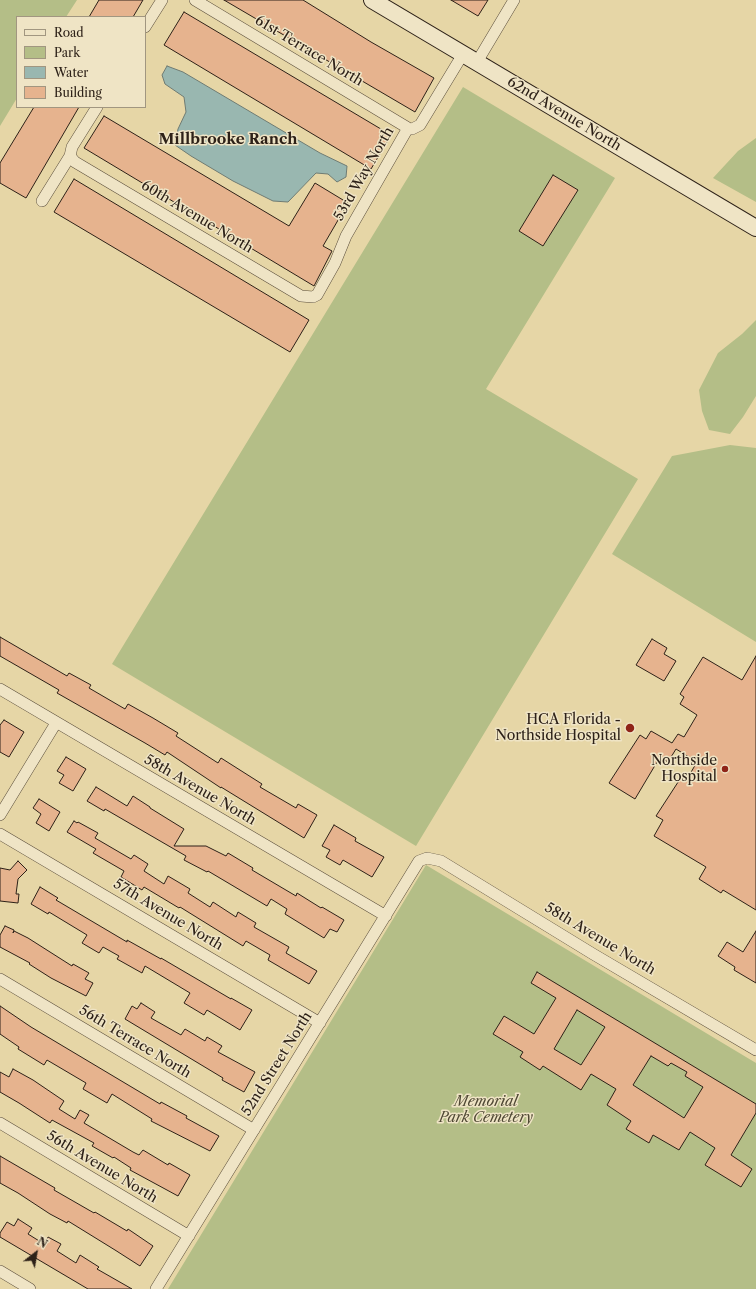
<!DOCTYPE html>
<style>
body{margin:0}
#map{position:relative;width:756px;height:1289px;overflow:hidden;background:#e6d6a6;font-family:"Libre Caslon Text",serif}
canvas{display:block}
.legend{position:absolute;left:16px;top:16px;width:130px;height:92px;box-sizing:border-box;background:#efe4c5;border:1px solid #a19680;margin:0;padding:5px 7px;list-style:none;font-size:12px;color:#2d2118}
.legend li{display:flex;align-items:center;gap:8px;height:20px}
.legend b{width:20px;border:1px solid #a19680}
.north{position:absolute;left:16px;top:1233px;width:40px;height:40px;-webkit-text-stroke:3px #efe4c5;paint-order:stroke;rotate:31deg;font-size:11px;font-weight:700;line-height:16px;text-align:center;color:#2d2118}
.north::after{content:'';display:block;margin:auto;width:14px;height:18px;background:#2d2118;clip-path:polygon(50% 0,100% 100%,50% 72%,0 100%)}
</style>
<div id="map">
<canvas width="756" height="1289"></canvas>
<ul class="legend">
<li><b style="height:5px;background:#efe4c5"></b>Road</li>
<li><b style="height:11px;background:#b4be87"></b>Park</li>
<li><b style="height:11px;background:#99b7b0"></b>Water</li>
<li><b style="height:11px;background:#e6b38e"></b>Building</li>
</ul>
<div class="north">N</div>
</div>
<script>
const g = document.querySelector('canvas').getContext('2d');
g.lineJoin = 'round';
function fill(path, color) { g.fillStyle = color; g.fill(path, 'evenodd'); }
const shape = rows => new Path2D(rows.map(r => 'M' + r).join(''));
function stroke(path, color, width, dash) { g.strokeStyle = color; g.lineWidth = width; g.lineCap = dash ? 'butt' : 'round'; g.setLineDash(dash || []); g.stroke(path); }
function write(font, color, halo, rows, align = 'center') {
  g.font = font + ' "Libre Caslon Text",serif'; g.lineWidth = 3; g.setLineDash([]); g.textBaseline = 'middle'; g.strokeStyle = halo; g.fillStyle = color; for (const [text, x, y, turn = 0] of rows) {
    g.save(); g.translate(x, y); g.rotate((+turn || 0) * Math.PI / 180); g.textAlign = isNaN(turn) ? turn : align; if (halo) g.strokeText(text, 0, 0); g.fillText(text, 0, 0); g.restore();
  }
}
fill(shape([
 [0,0,77,0,66,17,17,17,17,98,0,126],
 [463,87,615,178,486,389,638,479,416,846,112,664],
 [756,138,756,202,713,178,738,151],
 [756,320,756,396,743,417,730,434,709,430,702,411,699,390,718,353,742,334],
 [730,445,756,448,756,642,612,554,672,456],
 [426,865,756,1063,756,1289,168,1289]
]), '#b4be87');
const water = shape([
 [167,66,183,72,320,153,347,166,346,177,337,182,328,174,316,173,288,202,273,201,233,181,191,156,175,145,178,129,186,112,184,97,165,84,162,75,167,66]
]);
fill(water, '#99b7b0');
stroke(water, '#6e7b73', 1);
const building = shape([
 [99,0,143,0,133,17,89,17,99,0],
 [224,0,303,0,371,42,434,78,415,112,224,0],
 [451,0,488,0,478,16,451,0],
 [184,12,391,135,371,169,164,45,184,12],
 [34,107,79,107,26,198,0,183,0,163,34,107],
 [104,116,289,226,315,183,348,203,323,246,332,251,314,286,84,148,104,116],
 [553,175,578,190,543,246,519,231,553,175],
 [74,179,309,320,290,352,54,212,74,179],
 [0,637,67,676,69,673,91,685,89,688,125,709,128,704,153,718,178,733,176,736,218,763,221,758,262,784,260,787,296,808,298,804,317,815,304,838,221,787,221,788,167,752,165,755,145,743,57,693,59,690,0,656,0,637],
 [652,639,667,648,664,654,676,661,664,681,636,665,652,639],
 [756,656,756,910,723,890,721,893,699,879,706,867,654,836,663,820,656,816,682,776,687,779,697,762,676,749,668,762,660,757,635,799,609,783,640,735,646,739,651,731,672,743,678,734,684,737,697,715,680,704,684,697,680,694,703,657,742,680,756,656],
 [4,720,24,732,9,757,0,752,0,725,4,720],
 [66,757,86,769,73,791,59,783,64,775,57,771,66,757],
 [96,787,127,806,133,796,150,807,150,808,184,829,174,846,206,846,226,856,228,853,253,868,252,870,296,896,297,893,321,908,322,907,344,920,337,932,330,929,324,938,285,914,287,909,271,899,267,906,208,871,207,872,184,860,186,856,105,809,104,811,87,801,96,787],
 [39,799,60,812,49,831,36,823,41,814,33,808,39,799],
 [74,821,77,823,78,822,98,833,95,838,131,859,134,855,148,864,144,871,164,884,168,876,190,889,188,893,210,907,213,902,236,917,238,912,256,923,254,927,289,947,286,953,317,971,309,984,268,960,270,955,246,941,243,946,180,907,179,908,144,887,142,890,121,877,124,871,93,853,96,849,67,832,74,821],
 [334,825,356,838,355,841,384,857,372,877,343,860,340,865,326,857,330,850,322,846,334,825],
 [18,861,27,870,18,879,16,894,19,894,18,903,0,901,0,868,10,870,18,861],
 [40,887,58,898,56,900,127,942,127,940,161,959,161,958,231,999,231,998,252,1010,240,1030,207,1010,204,1015,184,1003,190,993,145,966,142,973,117,959,119,956,103,947,99,953,82,943,87,935,49,912,48,914,31,904,40,887],
 [5,926,14,930,13,933,14,931,28,938,72,966,73,964,89,973,85,979,93,983,86,996,51,978,29,964,30,963,0,947,0,935,5,926],
 [756,931,756,983,734,970,735,967,718,956,727,942,743,952,756,931],
 [537,972,756,1104,756,1113,731,1155,752,1169,741,1187,705,1165,715,1148,690,1132,679,1150,653,1135,649,1143,626,1129,631,1121,607,1105,616,1089,591,1074,581,1090,543,1066,540,1070,520,1057,523,1052,493,1034,504,1016,534,1034,556,998,531,983,537,972],
 [577,1010,605,1027,581,1065,554,1049,577,1010],
 [651,1056,668,1066,671,1063,687,1072,685,1076,703,1087,684,1118,633,1085,651,1056],
 [141,1003,155,1012,151,1018,181,1035,185,1029,205,1041,207,1037,222,1046,218,1052,255,1072,244,1092,222,1080,223,1078,125,1019,132,1006,137,1009,141,1003],
 [0,1006,31,1027,160,1104,161,1102,187,1116,186,1118,219,1136,210,1151,151,1121,152,1119,112,1094,107,1103,83,1089,86,1083,47,1060,44,1065,18,1049,19,1047,0,1034,0,1006],
 [13,1069,33,1080,64,1101,59,1109,75,1119,80,1110,89,1115,84,1123,133,1152,139,1155,143,1150,168,1165,169,1163,190,1175,178,1196,130,1170,131,1168,114,1157,113,1158,92,1146,94,1143,52,1120,50,1123,19,1103,0,1092,0,1072,9,1077,13,1069],
 [0,1156,55,1188,54,1190,94,1213,95,1212,127,1231,128,1229,153,1246,140,1266,115,1250,68,1221,67,1223,50,1214,18,1193,0,1183,0,1156],
 [18,1219,32,1228,28,1234,44,1244,48,1237,61,1244,57,1251,76,1263,80,1255,99,1267,97,1269,132,1289,88,1289,0,1237,0,1233,7,1222,14,1226,18,1219]
]);
fill(building, '#e6b38e');
stroke(building, '#2d2118', 1);
const street = shape([
 [195,0,408,128],
 [145,27,162,0],
 [477,62,514,0],
 [408,128,412,129,420,125,463,54],
 [70,156,75,162,301,296,313,297,317,295,335,263,346,236,408,128],
 [42,201,70,156,72,147,97,107],
 [0,689,386,916],
 [0,815,56,723],
 [0,834,320,1023],
 [0,979,254,1130],
 [0,1123,189,1236],
 [0,1271,30,1289],
 [156,1289,419,861,427,858,441,861,593,954,756,1050]
]);
const secondary = shape([
 [372,0,756,228]
]);
stroke(street, '#5b4e3c', 12);
stroke(secondary, '#2d2118', 18);
stroke(street, '#efe4c5', 11);
stroke(secondary, '#efe4c5', 16);
for (const [x, y, r, color] of [
 [630,728,5,"#8f2418"],
 [725,769,4,"#8f2418"]
]) { const dot = new Path2D(); dot.arc(x, y, r, 0, 2 * Math.PI); g.fillStyle = color; g.fill(dot); stroke(dot, '#efe4c5', 1.5); }
write('14px', '#2d2118', '#efe4c5', [
 ["61st Terrace North",309,51,31],
 ["62nd Avenue North",564,114,31],
 ["53rd Way North",364,174,-60],
 ["60th Avenue North",197,217,31],
 ["58th Avenue North",200,790,30],
 ["57th Avenue North",168,915,31],
 ["58th Avenue North",600,939,31],
 ["56th Terrace North",135,1042,31],
 ["52nd Street North",277,1064,-58],
 ["56th Avenue North",102,1167,31]
]);
write('14px', '#2d2118', '#efe4c5', [
 ["HCA Florida -",621,720],
 ["Northside Hospital",621,736],
 ["Northside",717,761],
 ["Hospital",717,777]
], 'right');
write('italic 14px', '#4f4834', '#efe4c5', [
 ["Memorial",486,1102],
 ["Park Cemetery",486,1118]
]);
write('bold 15px', '#2d2118', '#efe4c5', [
 ["Millbrooke Ranch",228,140]
]);
</script>
